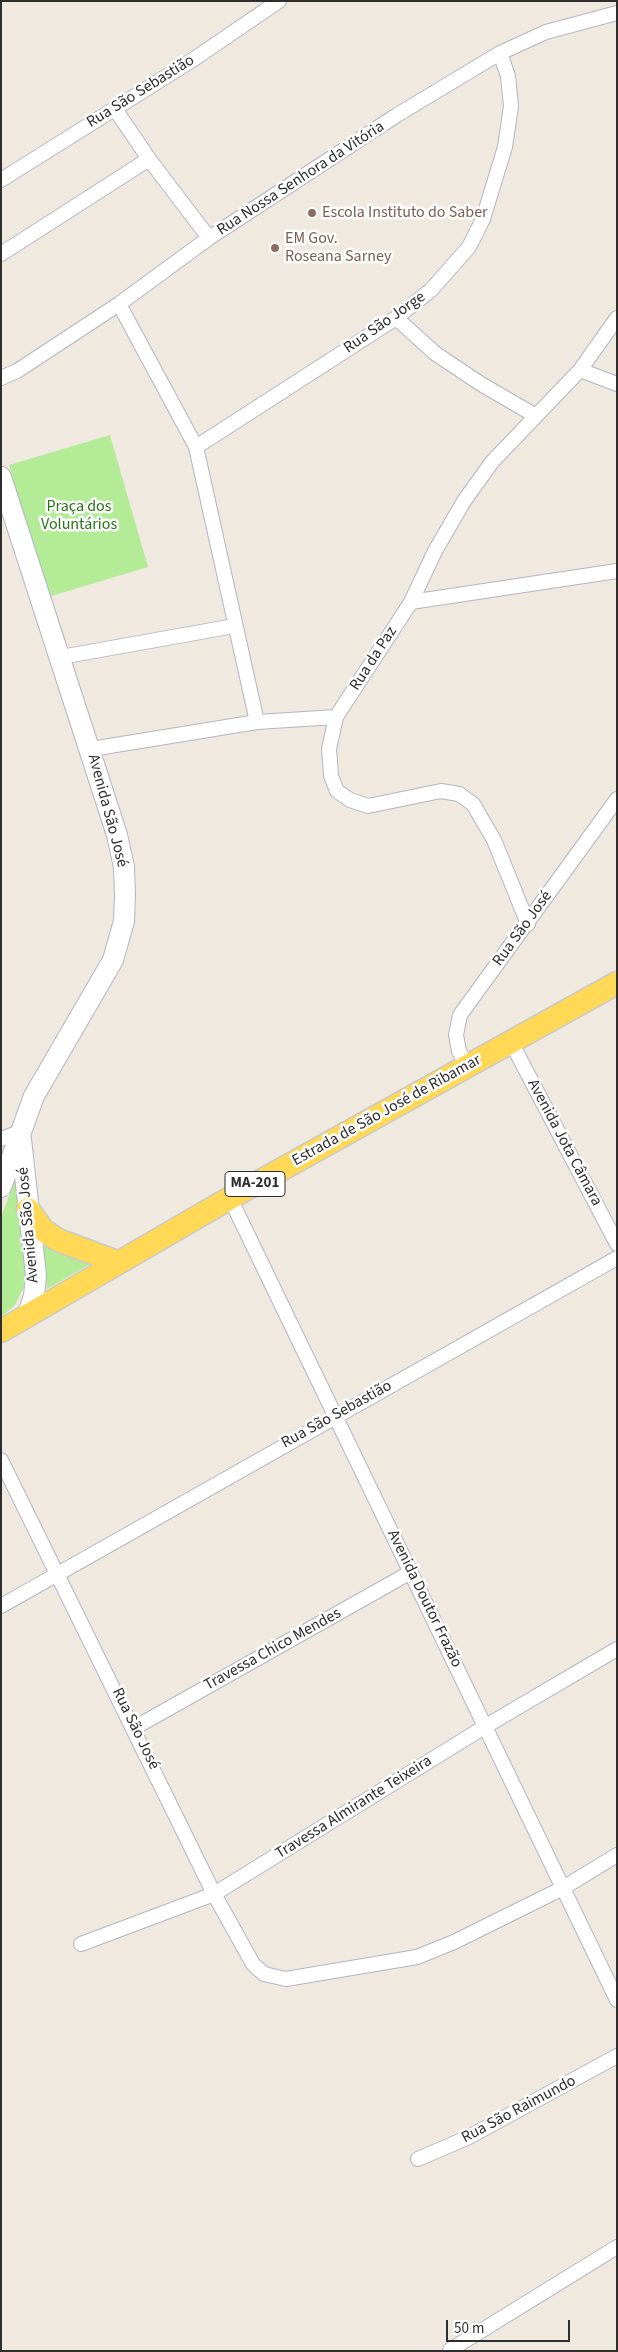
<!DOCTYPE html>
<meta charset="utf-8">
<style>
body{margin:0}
#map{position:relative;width:618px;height:2352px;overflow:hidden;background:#f0e9df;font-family:"Source Sans 3",sans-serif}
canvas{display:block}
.frame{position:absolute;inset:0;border:2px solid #2e2e2e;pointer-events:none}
.scale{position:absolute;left:446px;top:2320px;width:124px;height:22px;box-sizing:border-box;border:2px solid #2e2e2e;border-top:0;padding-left:6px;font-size:15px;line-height:18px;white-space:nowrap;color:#2e2e2e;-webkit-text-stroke:4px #fff;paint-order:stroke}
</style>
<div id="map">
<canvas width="618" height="2352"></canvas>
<div class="frame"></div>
<div class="scale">50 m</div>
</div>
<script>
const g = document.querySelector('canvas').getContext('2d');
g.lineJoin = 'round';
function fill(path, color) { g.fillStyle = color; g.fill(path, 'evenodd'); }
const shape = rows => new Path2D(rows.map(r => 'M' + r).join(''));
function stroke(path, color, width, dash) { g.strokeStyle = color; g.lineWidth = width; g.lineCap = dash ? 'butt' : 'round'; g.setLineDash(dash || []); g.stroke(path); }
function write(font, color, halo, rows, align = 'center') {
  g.font = font + ' "Source Sans 3",sans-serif'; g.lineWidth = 5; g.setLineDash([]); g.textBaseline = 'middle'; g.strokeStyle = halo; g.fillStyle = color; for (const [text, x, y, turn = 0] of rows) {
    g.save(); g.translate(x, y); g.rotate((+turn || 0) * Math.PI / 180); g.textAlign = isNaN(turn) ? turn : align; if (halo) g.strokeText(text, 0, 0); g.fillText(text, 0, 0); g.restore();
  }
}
fill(shape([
 [110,435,148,567,48,597,9,465],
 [16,1178,27,1281,15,1305,1,1317,1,1217],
 [39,1236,94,1262,47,1289]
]), '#b3eb97');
const street = shape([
 [115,109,149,159,209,238],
 [1,180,194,59,279,1],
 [1,254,149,159],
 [119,304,196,447,257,722,336,717],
 [396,318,436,354,481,384,536,416],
 [580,370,617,384],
 [1,378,17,371,119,304,209,238,397,115,500,53,546,32,617,13],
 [196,447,396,318,431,290,469,247,483,219,505,147,511,106,508,76,500,53],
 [411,602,617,571],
 [61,657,234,626],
 [91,749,257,722],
 [528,924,494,840,473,804,459,794,441,791,368,806,350,800,337,791,331,776,329,749,336,717,411,602,435,551,464,501,492,462,580,370,617,318],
 [511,1042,617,1244],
 [467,1067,459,1051,456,1035,460,1015,617,799],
 [1,1139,20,1132],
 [230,1198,617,2000],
 [1,1460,214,1894,253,1964,264,1974,286,1979,417,1957,454,1942,563,1888,617,1855],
 [1,1606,617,1258],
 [134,1728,411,1572],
 [81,1944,214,1894,486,1726,617,1649],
 [418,2159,469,2137,617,2056],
 [450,2350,617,2247]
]);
const secondary = shape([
 [1,477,117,835,124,867,125,895,124,921,113,960,34,1096,1,1187],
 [21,1139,36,1275,34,1296,27,1317]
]);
const primary = shape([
 [28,1209,43,1230,58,1240,117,1262],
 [1,1331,230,1198,617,983]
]);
stroke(street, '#b3b5c2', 16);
stroke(secondary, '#b3b5c2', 22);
stroke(primary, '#c9c9c9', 25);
stroke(street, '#fff', 14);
stroke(secondary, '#fff', 20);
stroke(primary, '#ffd956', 22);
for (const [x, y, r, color] of [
 [312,213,5,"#8d6e63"],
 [275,248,5,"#8d6e63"]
]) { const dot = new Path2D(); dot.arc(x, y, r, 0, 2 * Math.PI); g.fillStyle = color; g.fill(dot); stroke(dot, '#fff', 2); }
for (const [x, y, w] of [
 [255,1184,60]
]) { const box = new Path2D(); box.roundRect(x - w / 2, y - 12.5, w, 25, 4); g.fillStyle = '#fff'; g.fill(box); stroke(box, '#2e2e2e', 1); }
write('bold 15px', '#2e2e2e', null, [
 ["MA-201",255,1184]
]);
write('16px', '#2e2e2e', '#fff', [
 ["Rua São Sebastião",141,92,-32],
 ["Rua Nossa Senhora da Vitória",301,179,-33],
 ["Rua São Jorge",385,323,-35],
 ["Rua da Paz",374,659,-57],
 ["Avenida São José",107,811,75],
 ["Rua São José",523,929,-54],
 ["Estrada de São José de Ribamar",387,1111,-29],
 ["Avenida Jota Câmara",564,1143,62],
 ["Avenida São José",29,1225,-95],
 ["Rua São Sebastião",337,1415,-29],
 ["Avenida Doutor Frazão",424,1599,64],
 ["Travessa Chico Mendes",273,1650,-29],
 ["Rua São José",135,1729,64],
 ["Travessa Almirante Teixeira",354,1808,-32],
 ["Rua São Raimundo",519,2110,-28]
]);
write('16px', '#785e54', '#fff', [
 ["Escola Instituto do Saber",322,213],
 ["EM Gov.",285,239],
 ["Roseana Sarney",285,257]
], 'left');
write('16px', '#267514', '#fff', [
 ["Praça dos",79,507],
 ["Voluntários",79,525]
]);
</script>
